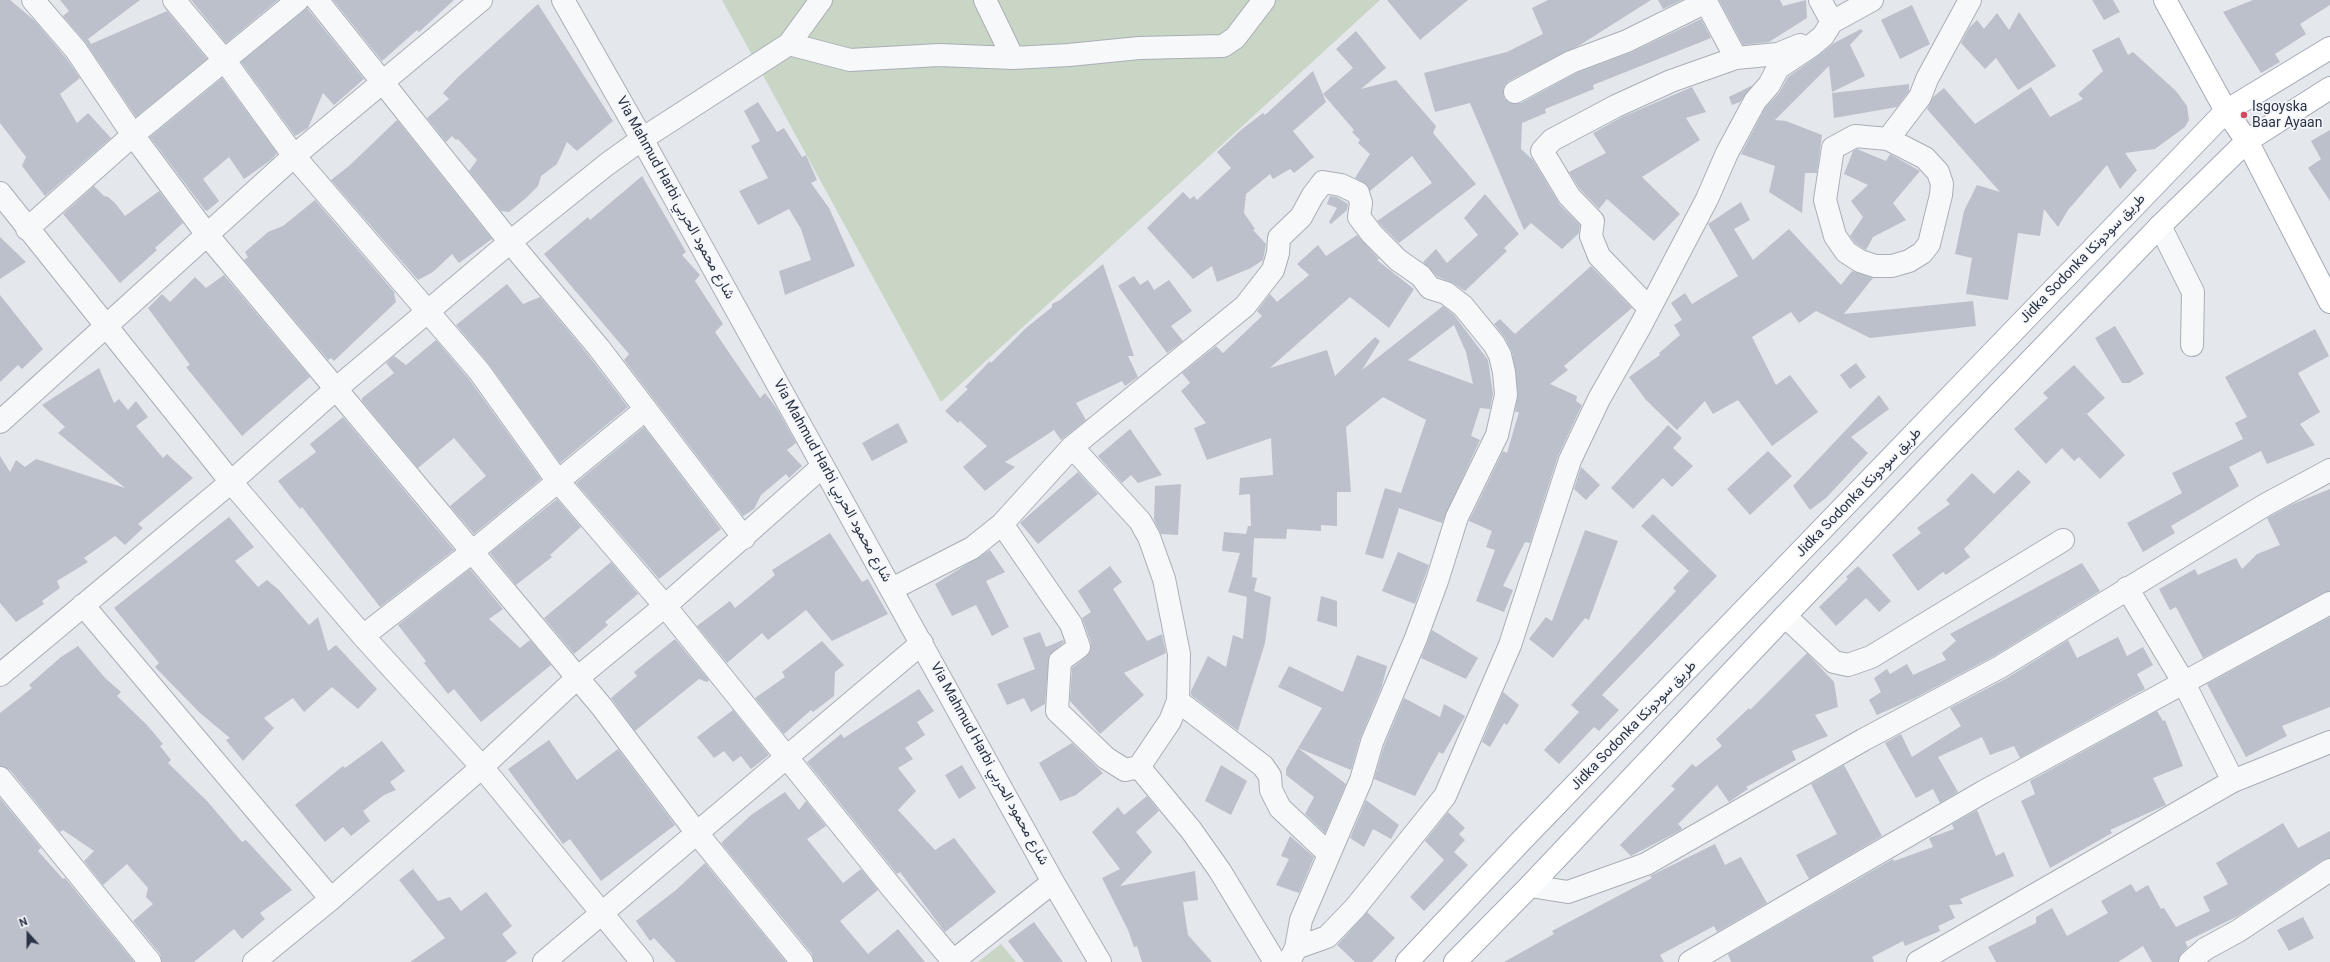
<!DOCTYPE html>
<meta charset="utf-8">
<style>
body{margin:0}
#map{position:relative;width:2330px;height:962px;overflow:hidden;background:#e4e7ec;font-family:Roboto,sans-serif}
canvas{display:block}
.north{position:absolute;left:8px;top:914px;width:40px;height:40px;-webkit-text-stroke:3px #f4f6f9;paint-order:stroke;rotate:339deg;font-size:11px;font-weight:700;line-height:16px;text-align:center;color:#2b3445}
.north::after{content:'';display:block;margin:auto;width:14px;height:18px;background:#2b3445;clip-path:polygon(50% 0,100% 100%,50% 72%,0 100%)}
</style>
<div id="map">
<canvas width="2330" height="962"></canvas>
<div class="north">N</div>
</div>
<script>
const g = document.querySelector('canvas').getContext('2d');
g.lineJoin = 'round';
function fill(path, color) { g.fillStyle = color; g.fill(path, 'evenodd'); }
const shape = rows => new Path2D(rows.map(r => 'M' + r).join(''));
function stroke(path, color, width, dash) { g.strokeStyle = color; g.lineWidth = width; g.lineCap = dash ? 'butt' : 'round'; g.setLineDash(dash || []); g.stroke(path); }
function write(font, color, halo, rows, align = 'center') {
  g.font = font + ' Roboto,Vazirmatn,sans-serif'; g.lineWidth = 3.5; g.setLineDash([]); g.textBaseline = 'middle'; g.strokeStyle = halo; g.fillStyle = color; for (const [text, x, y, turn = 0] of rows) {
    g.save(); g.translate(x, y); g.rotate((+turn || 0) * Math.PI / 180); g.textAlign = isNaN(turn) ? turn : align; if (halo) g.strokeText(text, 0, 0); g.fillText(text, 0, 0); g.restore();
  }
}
fill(shape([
 [722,0,1380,0,941,402],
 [1001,944,1016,962,978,962]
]), '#c9d6c5');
fill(shape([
 [0,0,10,0,35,21,66,58,80,78,60,94,77,123,88,113,111,138,45,196,22,166,26,157,0,123],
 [60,0,140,0,88,39,91,44,167,11,207,59,136,117,86,43,63,16,69,11],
 [191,0,278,0,226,43],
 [333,0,454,0,419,32,417,30,382,61],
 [1387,0,1468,0,1420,40],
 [1548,0,1651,0,1580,45,1509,81,1504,86,1503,92,1504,98,1509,103,1521,103,1576,73,1632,52,1701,19,1711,38,1593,85,1594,89,1545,109,1546,113,1522,123,1521,149,1533,160,1560,205,1580,225,1579,233,1562,249,1531,223,1524,230,1470,103,1435,112,1424,73,1507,52,1543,34,1532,8],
 [1658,0,1682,0,1663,9],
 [1719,0,1780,0,1783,6,1806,0,1807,18,1769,42,1743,45],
 [2092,0,2113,0,2120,12,2104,20],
 [2253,0,2330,0,2330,5,2300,24,2306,34,2275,54,2280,62,2261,73,2223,12],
 [538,4,613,121,577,151,567,142,557,164,541,176,538,186,526,198,509,212,501,211,469,171,477,160,458,139,456,140,452,136,446,142,427,118,449,99,443,93,457,78],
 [1912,5,1930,44,1900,59,1881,20],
 [307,8,364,79,334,105,323,93,308,128,295,136,241,62],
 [2019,12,2056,66,2018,90,1996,58,1985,69,1961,43,1969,28,1977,20,1984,29,1997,13,2009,30],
 [1861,29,1863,31,1850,45,1865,76,1832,92,1829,66,1775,120,1786,121,1822,135,1817,173,1805,173,1802,213,1769,192,1775,166,1741,154,1765,108,1779,93,1788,77,1818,56,1834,43],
 [1356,31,1386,68,1361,89,1396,80,1436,126,1433,133,1476,184,1399,243,1377,221,1432,183,1412,156,1370,191,1367,185,1355,178,1370,154,1358,143,1360,140,1352,132,1354,130,1323,94,1353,68,1336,49],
 [2119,37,2128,55,2133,52,2176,91,2187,106,2189,120,2185,127,2155,149,2125,153,2137,170,2120,189,2107,165,2068,210,2058,227,2044,209,2040,236,2018,233,2008,300,1966,294,1972,258,1955,254,1964,211,1977,185,2000,192,1927,109,1933,97,1944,88,1975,124,2031,87,2050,117,2083,99,2078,94,2103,71,2092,50],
 [1313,71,1326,102,1293,131,1314,157,1294,173,1290,169,1273,179,1270,174,1246,194,1244,213,1255,229,1253,230,1266,244,1263,260,1251,268,1217,282,1212,266,1193,279,1147,228,1183,192,1190,199,1194,196,1197,200,1231,168,1217,152,1241,130,1263,113,1265,115],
 [222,78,277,153,271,160,244,179,229,157,203,179,219,201,207,211,205,210,150,137],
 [1909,84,1909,91,1897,107,1834,118,1832,93],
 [1753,85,1740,102,1732,105,1729,97],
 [1692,87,1706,112,1686,118,1700,140,1642,177,1680,214,1654,241,1607,199,1599,209,1579,188,1569,172,1606,153,1593,133,1622,117],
 [758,102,777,132,784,128,802,157,806,155,817,180,811,183,829,208,855,266,785,295,779,271,811,260,801,229,789,209,758,225,739,191,768,178,751,146,760,141,744,111],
 [397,120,492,239,459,263,452,254,433,272,418,280,331,180,349,166],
 [2330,130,2330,201,2308,168,2321,159,2311,141],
 [1857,149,1886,161,1890,154,1920,171,1893,203,1906,220,1873,237,1866,250,1855,243,1850,236,1863,217,1851,201,1868,185,1844,174,1853,151],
 [642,176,686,252,682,255,700,275,695,281,723,324,715,332,760,398,765,393,777,409,796,443,787,450,802,466,789,478,786,474,761,495,754,509,743,516,624,360,629,354,544,254,588,217,590,220],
 [94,186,104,196,108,197,115,203,125,216,159,191,183,223,155,248,157,250,120,283,63,214],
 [1485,194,1519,234,1504,248,1507,251,1465,291,1453,283,1438,277,1423,262,1436,249,1447,263,1478,235,1464,218],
 [1330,196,1337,197,1348,204,1347,210,1331,224,1329,222,1337,208,1327,204],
 [315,200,395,293,394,294,396,302,334,361,331,358,328,360,244,260,248,257,245,252,268,232,283,226],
 [1741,202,1750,220,1734,229,1753,260,1789,229,1841,285,1852,271,1873,278,1844,314,1973,301,1976,326,1870,338,1816,311,1799,323,1791,312,1752,337,1776,385,1790,375,1818,412,1772,446,1738,400,1713,414,1705,401,1677,430,1646,400,1629,377,1660,355,1659,353,1680,335,1674,325,1682,320,1671,303,1685,293,1692,304,1738,276,1708,224],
 [1357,235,1379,259,1377,260,1414,289,1389,328,1350,297,1270,368,1327,350,1335,376,1375,337,1380,341,1362,370,1443,306,1454,315,1488,360,1493,394,1490,409,1480,408,1471,436,1480,440,1442,523,1399,508,1383,559,1365,554,1385,488,1401,493,1426,420,1383,397,1346,427,1351,492,1337,492,1337,526,1321,525,1321,531,1287,529,1286,539,1254,538,1252,577,1257,578,1254,591,1271,597,1265,643,1238,731,1191,695,1191,691,1208,656,1226,667,1233,635,1243,639,1247,597,1228,592,1240,553,1222,551,1224,532,1246,534,1248,526,1251,526,1250,494,1239,495,1240,478,1273,475,1271,438,1207,460,1194,428,1206,423,1181,391,1190,383,1182,373,1216,346,1223,353,1262,316,1257,311,1270,294,1277,302,1309,275,1297,264,1318,245,1326,256],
 [1454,325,1466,352,1473,384,1408,360],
 [0,237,26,262,0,279],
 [1103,264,1134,356,1128,356,1138,377,1125,386,1122,381,1076,403,1086,420,1061,440,1054,430,1005,462,1015,467,985,491,963,467,987,446,960,421,958,423,945,411,968,389,965,387,990,361,991,363,1026,328,1052,307,1052,304,1060,300],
 [1591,266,1632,308,1564,366,1568,370,1550,384,1577,396,1576,401,1582,405,1558,456,1530,543,1525,542,1503,586,1513,590,1504,612,1476,601,1495,550,1486,547,1492,531,1469,521,1503,451,1507,453,1519,412,1515,412,1518,394,1512,352,1505,338,1494,324,1500,319,1515,334],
 [224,275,310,377,242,436,186,367,190,365,148,308,162,294,170,302,195,277,206,288],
 [1134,276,1140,285,1148,280,1154,290,1169,280,1192,311,1171,326,1183,341,1167,353,1118,286],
 [507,284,523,304,540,297,589,356,628,407,560,463,489,364,456,325],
 [0,295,43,349,22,369,18,365,0,382],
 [2115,326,2144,374,2129,383,2122,383,2095,338],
 [2315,329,2329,356,2298,373,2320,412,2300,424,2315,445,2267,464,2261,451,2229,467,2239,486,2171,526,2175,533,2143,552,2127,523,2182,493,2172,473,2243,439,2235,423,2247,417,2225,377],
 [436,340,469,379,541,479,474,534,450,506,486,476,454,438,418,468,362,401,362,398,394,373,386,363,394,356,406,365],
 [1856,363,1866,377,1850,389,1840,375],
 [2074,365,2105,398,2087,414,2125,455,2100,479,2079,457,2074,461,2062,448,2046,464,2014,429,2048,398,2043,393],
 [99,368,114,403,119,399,128,410,136,401,148,417,136,426,163,458,167,454,193,478,138,524,143,528,125,545,115,536,84,558,88,562,57,581,60,588,42,601,44,604,16,622,0,603,0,456,10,472,16,460,25,467,36,459,125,488,58,433,65,427,42,405],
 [1879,395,1889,409,1851,437,1868,453,1826,498,1810,510,1793,486],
 [343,417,454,550,380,607,302,507,300,509,278,481,316,452,310,444],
 [898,423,908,442,872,461,862,443],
 [1668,425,1682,438,1673,448,1693,466,1672,487,1663,478,1633,509,1611,488],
 [644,427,721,529,659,579,576,483],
 [1130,429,1162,475,1138,483,1131,475,1122,483,1098,456],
 [1768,451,1792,476,1750,515,1727,489],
 [1581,467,1600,485,1586,500,1574,489],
 [2018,470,2031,482,1964,549,1970,557,1946,575,1943,572,1918,591,1892,555,1921,533,1917,528,1950,504,1946,500,1972,473,1994,494],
 [1078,472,1098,494,1038,544,1020,523],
 [1181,484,1178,535,1161,534,1154,520,1155,486],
 [2330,489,2330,591,2203,658,2176,607,2170,610,2159,589,2195,569,2198,575,2236,558,2242,569,2257,554,2280,545,2267,518,2293,504],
 [557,499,581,527,550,555,552,557,516,585,490,553],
 [1653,514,1717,576,1602,695,1619,710,1599,731,1594,727,1559,764,1544,750,1579,712,1571,705,1676,591,1673,588,1689,571,1641,526],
 [229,517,254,547,235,561,258,587,267,580,279,590,309,625,318,617,328,651,336,645,377,689,358,709,332,687,304,712,293,698,264,718,274,728,243,761,226,740,230,738,200,713,155,667,159,663,114,608],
 [1585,530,1618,541,1589,620,1585,618,1553,658,1529,639,1546,617,1552,621],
 [830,533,862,582,868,579,888,614,832,641,806,610,768,640,762,633,727,663,697,626,730,601,735,608,775,575,772,570],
 [990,550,1005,572,986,581,1009,627,992,636,976,605,952,616,935,584],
 [1398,552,1429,565,1415,604,1382,591],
 [611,562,638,594,605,622,608,625,574,654,544,618],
 [2082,563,2100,591,1994,656,1915,698,1877,715,1869,700,1881,692,1874,678,1887,669,1890,674,1907,664,1913,675,1946,660,1942,653,1956,641,1950,634],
 [1110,566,1122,582,1113,589,1147,641,1162,634,1166,653,1124,673,1144,695,1100,734,1070,701,1072,668,1086,657,1091,650,1091,643,1082,618,1091,612,1078,591],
 [1858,566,1891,601,1879,612,1866,598,1836,626,1819,607,1848,579,1846,577],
 [470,569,503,609,489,619,520,648,530,640,551,665,481,722,454,689,448,694,424,663,426,661,398,625],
 [1321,596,1337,601,1337,627,1317,621],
 [2330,617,2330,707,2282,726,2287,736,2246,757,2207,684],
 [1432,630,1478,658,1466,679,1421,658],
 [1040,632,1046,647,1063,640,1064,642,1049,655,1045,704,1031,712,1024,698,1007,705,997,684,1035,669,1023,638],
 [2118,637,2127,656,2143,647,2153,665,2137,674,2145,689,2020,758,2014,746,1990,755,1982,737,1938,757,1958,792,1940,803,1933,789,1916,798,1885,743,1901,734,1912,757,1961,726,1950,708,2007,678,2068,640,2077,658],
 [675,639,709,680,707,682,699,679,635,731,611,698,637,676,634,672],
 [822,641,844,665,835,672,834,696,813,712,811,710,784,734,755,698,785,677,782,672],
 [78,646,105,678,121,692,117,696,147,725,163,744,160,746,171,760,168,763,207,801,242,842,246,840,292,890,260,913,265,919,242,939,234,929,194,962,162,962,160,954,133,921,153,904,146,897,148,888,127,864,103,885,84,861,94,851,63,830,60,832,10,770,0,766,0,713,32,688,29,685,61,657],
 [1807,653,1834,682,1838,707,1815,715,1828,736,1792,751,1796,760,1746,787,1748,789,1729,802,1717,785,1678,824,1682,828,1681,830,1631,856,1620,845,1675,789,1671,786,1692,764,1696,767,1722,746,1716,739,1749,708,1750,710],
 [1357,655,1387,666,1382,686,1360,739,1351,770,1298,748,1322,708,1278,687,1289,666,1343,692],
 [919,689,934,711,917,722,925,735,905,748,913,759,898,768,916,791,898,810,935,850,954,838,996,892,945,932,900,872,897,874,807,762,841,734,844,738],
 [1503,692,1519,705,1507,725,1504,723,1490,747,1482,742],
 [1404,698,1440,717,1444,704,1465,716,1443,754,1439,752,1415,796,1374,779,1384,746],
 [733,710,769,755,751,769,741,756,733,762,724,751,714,758,697,737],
 [2157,711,2163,721,2165,720,2183,766,2153,778,2166,805,2110,830,2112,833,2050,868,2021,801,2035,794,2030,781],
 [549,740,577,780,618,749,675,825,601,881,570,839,563,844,508,769],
 [382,741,405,771,390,782,396,790,384,795,363,811,370,821,351,836,343,827,325,842,295,805,343,766,345,768],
 [1072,743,1103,773,1076,795,1060,801,1039,763],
 [1298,748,1346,784,1325,833,1305,814,1314,797,1286,775,1286,769],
 [962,765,976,788,959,799,945,775],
 [1221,765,1247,781,1231,815,1205,801],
 [1844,765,1882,836,1809,879,1796,855,1837,834,1811,784],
 [785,792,799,810,806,801,826,826,807,839,843,883,861,869,878,890,840,921,868,954,898,929,925,962,814,962,812,954,721,843,751,815],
 [1147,796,1159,811,1136,832,1152,852,1120,886,1195,871,1198,900,1183,902,1188,935,1212,962,1142,962,1137,946,1134,947,1128,930,1102,878,1120,869,1092,832,1118,807,1124,815],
 [0,798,41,848,38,851,63,879,65,878,134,962,0,962],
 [1366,800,1399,825,1391,839,1373,829,1364,847,1350,838],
 [1977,810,1996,856,2004,852,2014,876,1960,899,1963,904,1949,905,1955,918,1938,926,1940,931,1905,946,1903,941,1872,957,1874,962,1731,962,1728,954,1893,859,1894,861,1933,847,1929,838,1954,829,1952,824],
 [1448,812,1465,828,1459,834,1465,840,1454,852,1468,865,1424,911,1410,897,1444,860,1425,841],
 [2283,823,2298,848,2330,831,2330,858,2323,860,2238,916,2185,942,2188,947,2182,953,2178,962,2152,962,2143,946,2118,962,1996,962,1988,947,2036,923,2036,917,2052,908,2067,936,2108,913,2101,901,2131,884,2136,892,2148,885,2161,909,2164,908,2176,927,2210,911,2203,897,2228,884,2216,863],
 [1290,836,1314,857,1299,893,1276,885,1289,859,1281,856],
 [1715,844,1725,865,1741,857,1767,903,1717,932,1714,926,1660,955,1664,962,1504,962,1554,934,1552,931,1652,878,1650,876],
 [705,863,786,962,676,962,654,938,650,941,636,921,676,890],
 [413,869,438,901,450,897,461,911,486,892,512,926,502,934,517,953,505,962,410,962,445,938,399,880],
 [1367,912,1395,938,1372,962,1355,962,1337,945],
 [2303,917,2314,938,2289,951,2277,930],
 [1034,922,1063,962,1024,962,1008,941]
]), '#bbc0ca');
const minor = shape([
 [33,0,76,50,133,135,208,236,602,707,696,832,802,962],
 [174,0,225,61,294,156,479,371,557,480,665,606,892,888,953,961],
 [317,0,510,242,599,348,744,538],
 [563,0,642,139,1053,882,1100,962],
 [985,0,1013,58],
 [1705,0,1736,58],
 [1820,0,1832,22],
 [789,44,850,60,939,55,1013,58,1069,55,1139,48,1223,46,1235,38,1264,0],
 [1515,92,1571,62,1627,41,1706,2],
 [1855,136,1888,139,1925,158,1938,172,1942,184,1941,195,1929,244,1922,253,1909,261,1892,266,1875,266,1860,261,1846,252,1835,236,1825,200,1833,148,1855,136],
 [1888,139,1920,97,1927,79,1970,0],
 [0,193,231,482,363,636,482,767,642,962],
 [2160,226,2193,292,2192,345],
 [27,229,133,135,298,0],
 [1649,308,1599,256,1591,236,1593,221,1569,196,1542,151,1552,140,1616,106,1671,81,1736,58,1778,54,1800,45],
 [0,422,294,156,481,0],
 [1002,524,1071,624,1079,647,1060,661,1057,711,1106,758,1125,770,1139,767,1170,721,1178,701,1179,654,1164,579,1149,537,1140,521,1072,447],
 [2127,588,2184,683,2233,781],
 [892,589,972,548,1002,524,1072,447,1245,306,1273,270,1278,253,1279,238,1301,217,1313,195,1323,182,1341,185,1358,193,1361,203,1359,217,1372,234,1398,260,1421,276,1430,288,1446,293,1463,306,1494,344,1500,355,1504,372,1506,395,1497,435,1457,517,1437,581,1416,638,1372,742,1361,780,1301,920,1296,948],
 [83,605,331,899],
 [1785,616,1834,662,1848,665,1871,657,2063,540],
 [363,636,472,552,646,409],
 [0,675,231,482,337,388,510,242,606,165,642,139,789,44,821,0],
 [1178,701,1263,766,1270,776,1271,790,1280,808,1328,853],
 [1139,767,1191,830,1220,871,1275,962],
 [0,778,150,962],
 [1530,886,1568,892,1646,864,1863,740,2000,667,2265,505,2330,470],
 [254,962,331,899,482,767,576,679,665,606,823,466],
 [544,962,922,643],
 [952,962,1053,882],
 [1289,962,1296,948,1327,937,1355,908,1445,796,1510,645,1570,460,1599,399,1641,325,1707,199,1727,153,1755,101,1769,85,1778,68,1811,46,1823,36,1832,22,1872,0],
 [1690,962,1983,792,2330,603],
 [1918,962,2233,781,2330,742],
 [2190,962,2205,949,2238,931,2330,870]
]);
const major = shape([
 [2165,0,2226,111,2247,141,2330,302],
 [1407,962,1523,839,2226,111,2330,48],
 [1455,962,1530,886,1785,616,2160,226,2247,141,2330,88]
]);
stroke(minor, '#a9aeb7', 24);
stroke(major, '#a3abb8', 24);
stroke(minor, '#f7f8fa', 22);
stroke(major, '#fff', 22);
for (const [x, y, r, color] of [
 [2244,115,4,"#d1495b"]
]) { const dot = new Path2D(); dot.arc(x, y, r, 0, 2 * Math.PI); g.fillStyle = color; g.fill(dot); stroke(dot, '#f4f6f9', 1.5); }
write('14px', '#2b3445', '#f4f6f9', [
 ["Isgoyska",2252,107],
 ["Baar Ayaan",2252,123]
], 'left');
write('14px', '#2b3445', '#f4f6f9', [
 ["Via Mahmud Harbi شارع محمود الحربي",675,198,61],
 ["Jidka Sodonka طريق سودونكا",2083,259,-46],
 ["Via Mahmud Harbi شارع محمود الحربي",832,481,61],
 ["Jidka Sodonka طريق سودونكا",1859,493,-46],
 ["Jidka Sodonka طريق سودونكا",1634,726,-46],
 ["Via Mahmud Harbi شارع محمود الحربي",989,764,61]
]);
</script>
